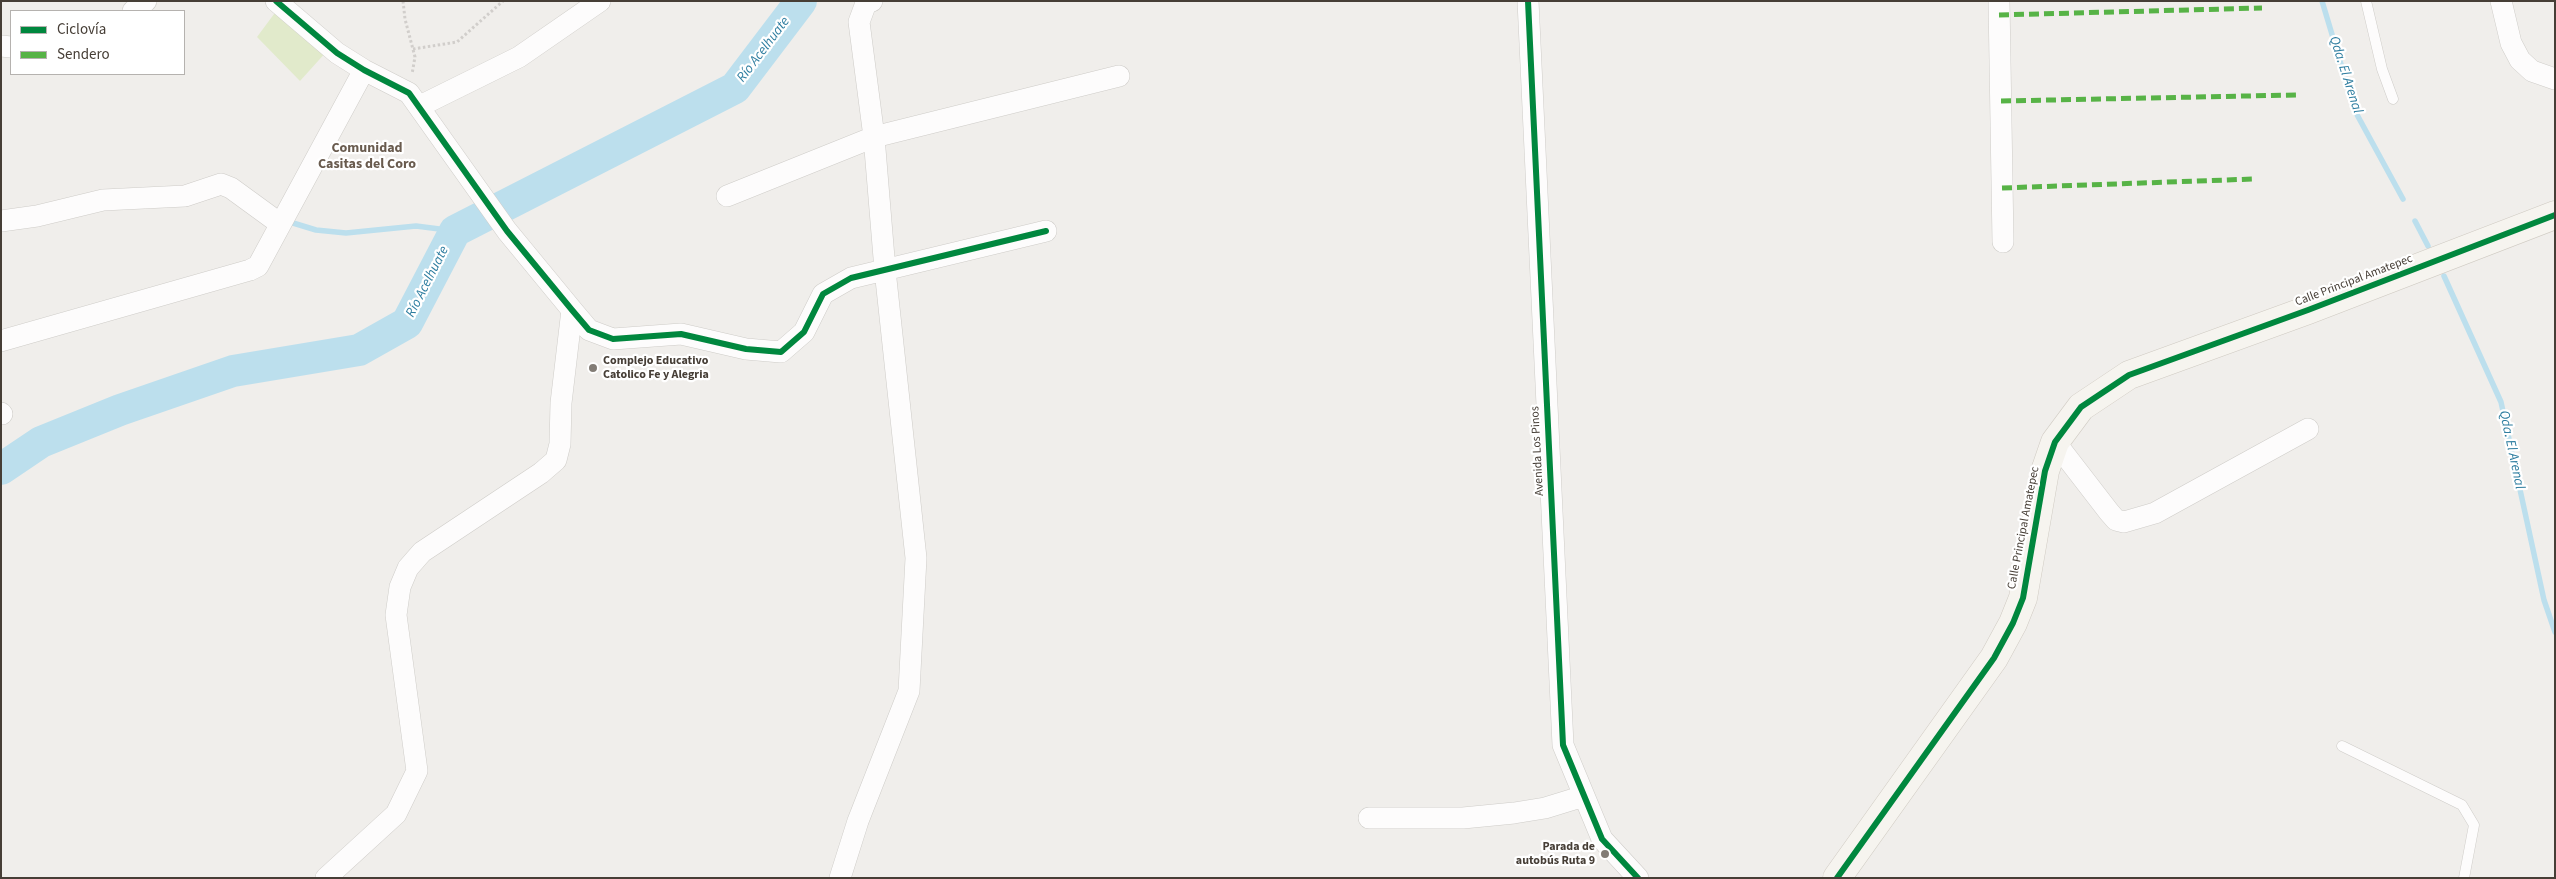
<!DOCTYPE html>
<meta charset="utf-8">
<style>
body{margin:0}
#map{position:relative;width:2556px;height:879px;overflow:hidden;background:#f0eeeb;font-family:"Source Sans 3",sans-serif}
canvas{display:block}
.frame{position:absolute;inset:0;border:2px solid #463e36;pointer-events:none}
.legend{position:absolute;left:10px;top:10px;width:175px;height:65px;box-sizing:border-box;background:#fff;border:1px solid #b5b2af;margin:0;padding:6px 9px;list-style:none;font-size:15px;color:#463e36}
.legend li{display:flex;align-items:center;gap:10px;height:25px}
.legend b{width:25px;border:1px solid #b5b2af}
</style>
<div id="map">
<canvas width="2556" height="879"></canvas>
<div class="frame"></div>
<ul class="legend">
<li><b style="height:6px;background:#00873e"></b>Ciclovía</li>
<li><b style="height:6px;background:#57b346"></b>Sendero</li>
</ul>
</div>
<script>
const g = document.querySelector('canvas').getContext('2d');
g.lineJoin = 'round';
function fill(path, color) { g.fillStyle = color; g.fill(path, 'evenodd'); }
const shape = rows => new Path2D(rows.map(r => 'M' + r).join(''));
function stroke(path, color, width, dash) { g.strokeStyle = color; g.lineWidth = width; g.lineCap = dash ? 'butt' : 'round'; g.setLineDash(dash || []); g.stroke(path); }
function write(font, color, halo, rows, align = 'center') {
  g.font = font + ' "Source Sans 3",sans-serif'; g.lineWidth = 4.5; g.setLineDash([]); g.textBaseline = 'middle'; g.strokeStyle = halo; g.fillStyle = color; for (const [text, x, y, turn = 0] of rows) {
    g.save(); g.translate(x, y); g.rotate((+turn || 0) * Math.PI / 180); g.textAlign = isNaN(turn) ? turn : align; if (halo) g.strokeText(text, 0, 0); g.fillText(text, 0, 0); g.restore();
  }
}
fill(shape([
 [277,10,328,50,300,81,257,37]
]), '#e1eacb');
stroke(shape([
 [2322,1,2355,111,2403,199],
 [2415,221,2428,246],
 [293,223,316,230,346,233,416,226,455,231],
 [2444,276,2501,402,2544,600,2555,632]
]), '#bcdfed', 5.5);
stroke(shape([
 [1,469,41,442,120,410,233,371,359,350,407,323,455,231,735,88,801,1]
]), '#bcdfed', 32);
const lane = shape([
 [2366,1,2382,69,2393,99],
 [2342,746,2462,805,2474,825,2464,878]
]);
const street = shape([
 [276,1,337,53,364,70,409,93,507,231,572,310,589,330,613,339,681,334,746,349,781,352,804,332,823,294,851,278,1046,231],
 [1528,1,1563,745,1602,839,1638,878],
 [1999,1,2003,242],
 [2501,1,2511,43,2520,60,2532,71,2555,79],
 [133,11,146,1],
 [1,46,11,47],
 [420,106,519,57,600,1],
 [727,196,874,137,1119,76],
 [1,221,37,216,103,200,185,196,221,184,231,188,279,223],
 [1,341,250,270,258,266,364,70],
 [1,413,2,414],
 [2055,442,2109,512,2116,520,2124,522,2155,513,2308,429],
 [1369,818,1463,818,1514,813,1545,808,1584,796],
 [326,878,396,814,417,771,396,615,400,587,408,568,422,552,541,473,556,460,560,444,561,403,572,310],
 [840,878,858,821,909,691,916,558,885,270,874,137,859,22,866,3,872,1]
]);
const secondary = shape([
 [1837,878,1994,658,2013,623,2023,598,2045,471,2055,442,2081,407,2129,375,2308,310,2555,215]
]);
stroke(lane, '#ceccc8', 11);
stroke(street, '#ceccc8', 22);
stroke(secondary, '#cfcac2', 29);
stroke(shape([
 [403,1,405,19,415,57,412,74],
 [413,49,457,42,503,1]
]), '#d1cecb', 3, [2.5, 2.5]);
stroke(lane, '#fdfcfc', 10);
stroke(street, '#fdfcfc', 21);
stroke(secondary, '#f6f4ef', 28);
stroke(shape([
 [1999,15,2262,8],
 [2001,101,2296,95],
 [2002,188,2254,179]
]), '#57b346', 5, [10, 5]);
stroke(shape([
 [276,1,337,53,364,70,409,93,507,231,572,310,589,330,613,339,681,334,746,349,781,352,804,332,823,294,851,278,1046,231],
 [1528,1,1563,745,1602,839,1638,878],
 [1837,878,1994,658,2013,623,2023,598,2045,471,2055,442,2081,407,2129,375,2308,310,2555,215]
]), '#00873e', 6);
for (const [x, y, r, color] of [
 [593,368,5,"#827c75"],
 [1605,854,5,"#827c75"]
]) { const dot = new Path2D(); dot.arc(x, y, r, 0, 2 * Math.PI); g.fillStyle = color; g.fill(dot); stroke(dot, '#fff', 2); }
write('12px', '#463e36', '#fff', [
 ["Calle Principal Amatepec",2354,281,-21],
 ["Avenida Los Pinos",1538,451,-93],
 ["Calle Principal Amatepec",2024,528,-79]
]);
write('bold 12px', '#463e36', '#fff', [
 ["Complejo Educativo",603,361],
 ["Catolico Fe y Alegria",603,375],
 ["Parada de",1595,847,"right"],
 ["autobús Ruta 9",1595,861,"right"]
], 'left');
write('italic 14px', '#2f7ea0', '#fff', [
 ["Río Acelhuate",764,50,-53],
 ["Qda. El Arenal",2345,75,72],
 ["Río Acelhuate",428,282,-63],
 ["Qda. El Arenal",2511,450,78]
]);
write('bold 14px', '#695b4e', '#fff', [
 ["Comunidad",367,149],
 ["Casitas del Coro",367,165]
]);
</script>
